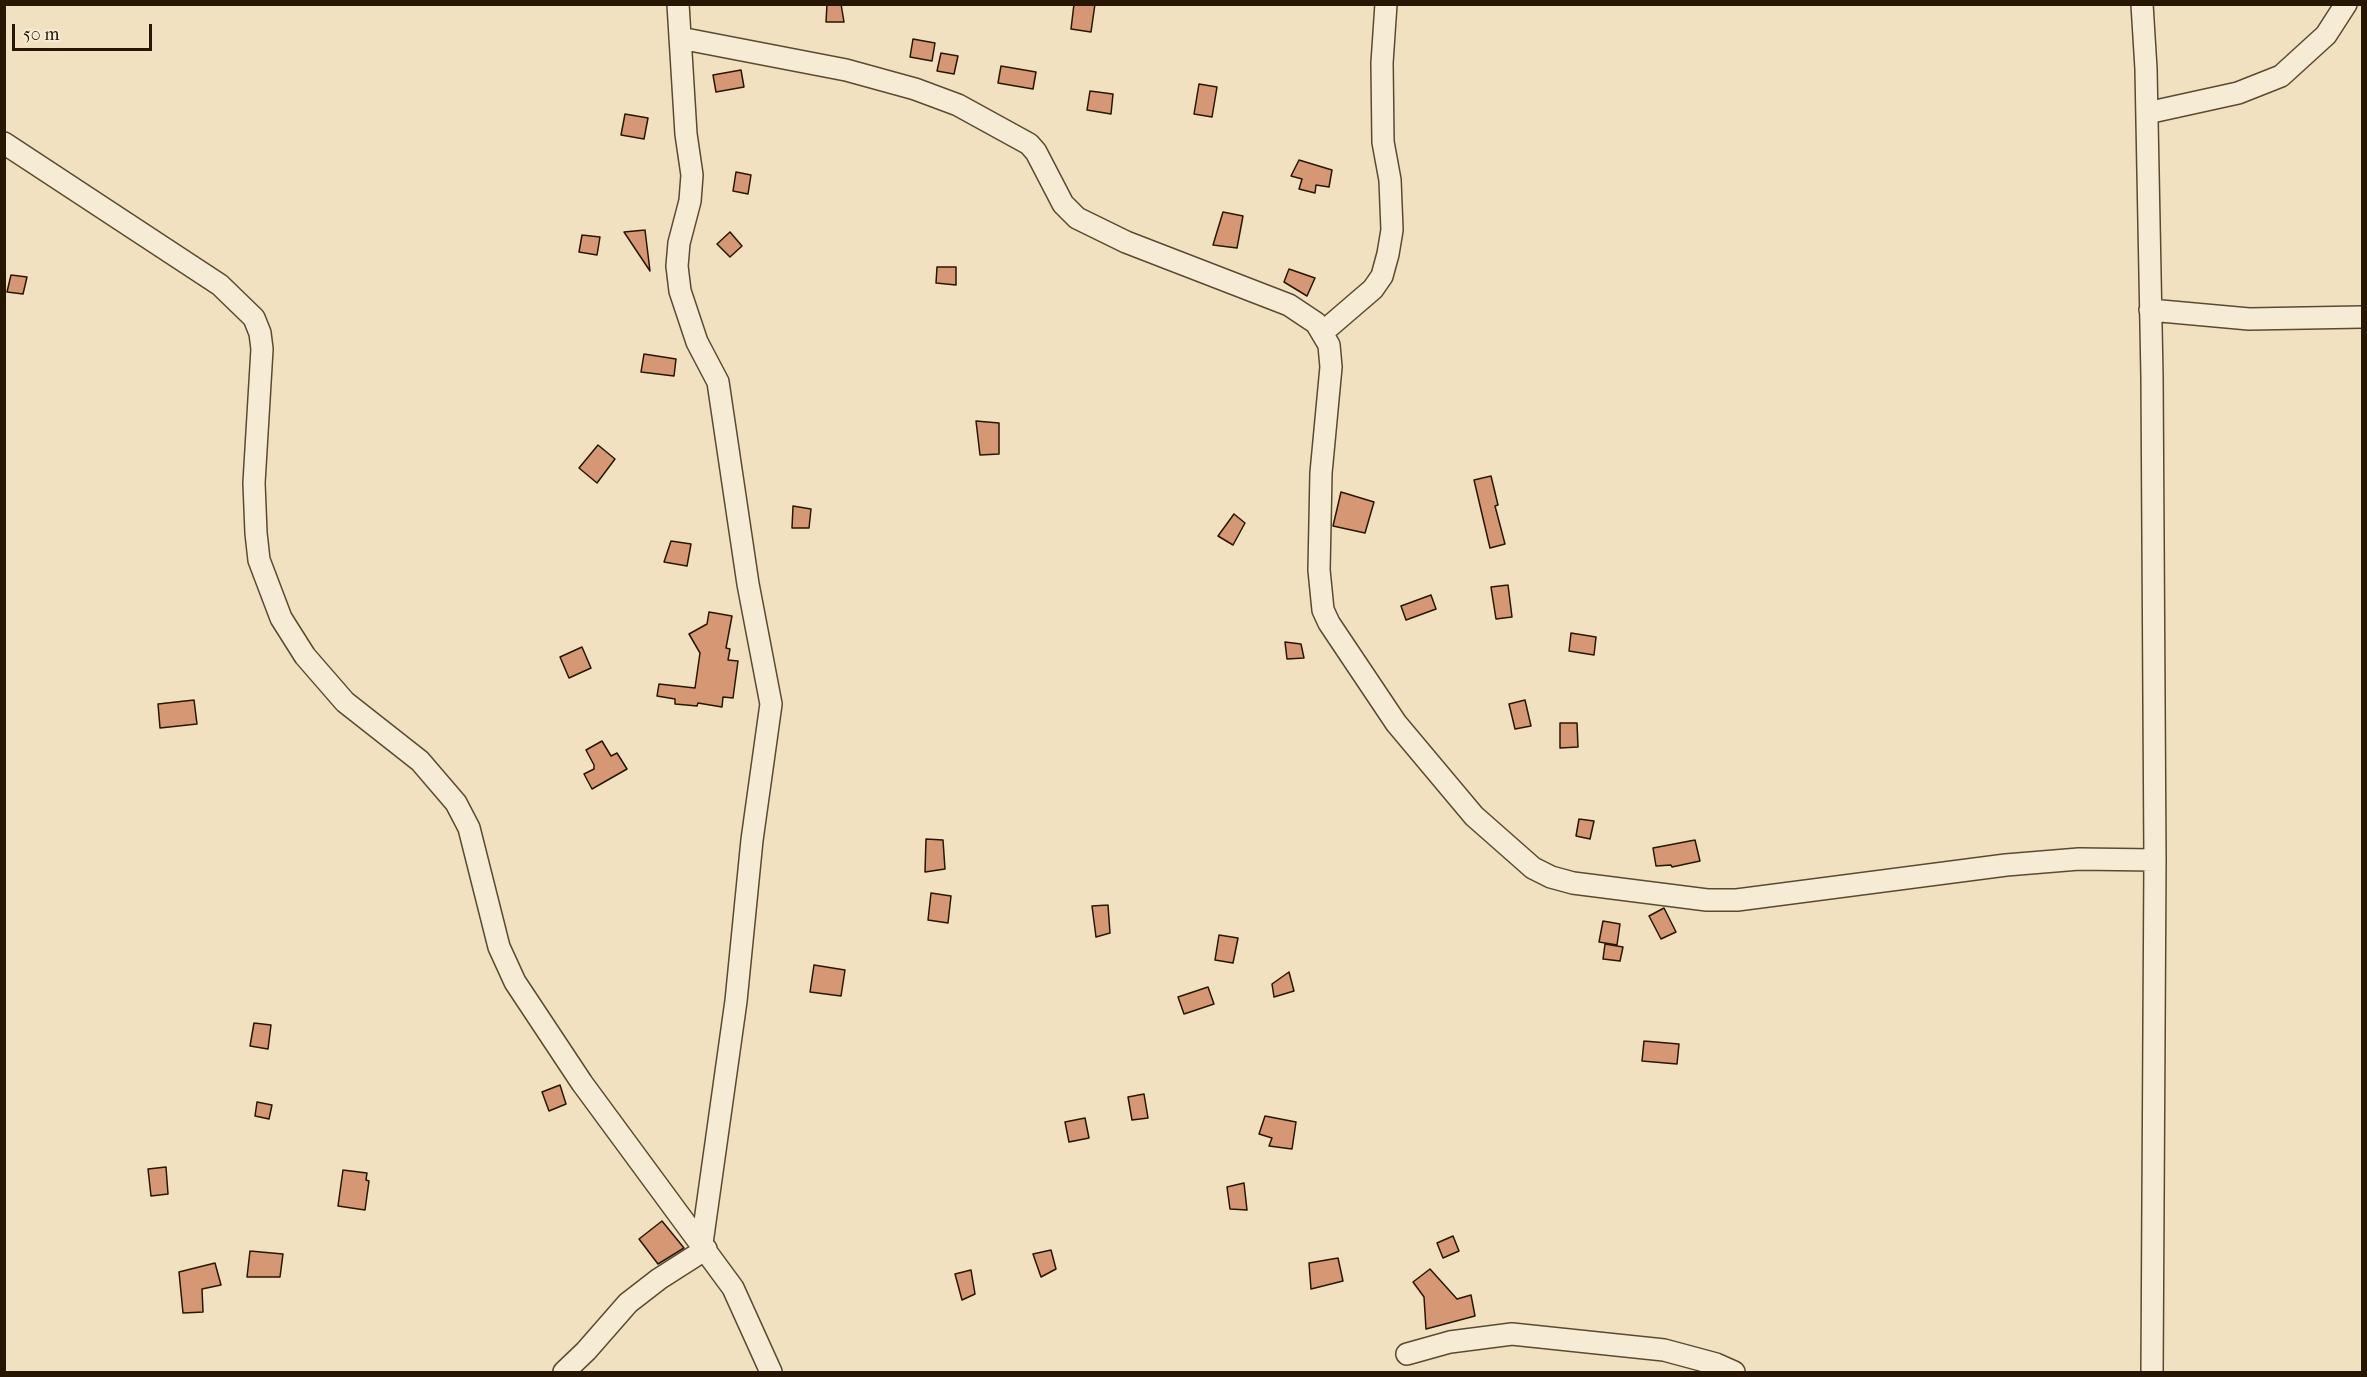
<!DOCTYPE html>
<style>
body{margin:0}
#map{position:relative;width:2367px;height:1377px;overflow:hidden;background:#f1e1c0;font-family:"IM FELL French Canon",serif}
canvas{display:block}
.frame{position:absolute;inset:0;border:6px solid #281700;pointer-events:none}
.scale{position:absolute;left:12px;top:24px;width:140px;height:27px;box-sizing:border-box;border:3px solid #281700;border-top:0;padding-left:8px;font-size:18px;line-height:21px;white-space:nowrap;color:#281700;-webkit-text-stroke:4px #f6ecd6;paint-order:stroke}
</style>
<div id="map">
<canvas width="2367" height="1377"></canvas>
<div class="frame"></div>
<div class="scale">50 m</div>
</div>
<script>
const g = document.querySelector('canvas').getContext('2d');
g.lineJoin = 'round';
function fill(path, color) { g.fillStyle = color; g.fill(path, 'evenodd'); }
const shape = rows => new Path2D(rows.map(r => 'M' + r).join(''));
function stroke(path, color, width, dash) { g.strokeStyle = color; g.lineWidth = width; g.lineCap = dash ? 'butt' : 'round'; g.setLineDash(dash || []); g.stroke(path); }
const building = shape([
 [827,4,841,4,844,22,826,22,827,4],
 [1074,4,1095,4,1091,32,1071,29,1074,4],
 [913,39,935,43,932,61,910,57,913,39],
 [941,53,958,56,954,74,937,71,941,53],
 [1001,66,1036,72,1033,89,998,83,1001,66],
 [741,70,744,87,716,92,713,75,741,70],
 [1199,84,1217,87,1212,117,1194,114,1199,84],
 [1090,91,1113,94,1111,114,1087,110,1090,91],
 [625,114,648,118,644,139,621,135,625,114],
 [1299,160,1332,170,1329,187,1316,185,1315,193,1299,189,1302,179,1291,176,1299,160],
 [736,172,751,175,748,194,733,191,736,172],
 [1223,212,1243,216,1237,248,1213,245,1223,212],
 [645,230,650,271,624,232,645,230],
 [730,232,742,246,730,257,717,244,730,232],
 [582,235,600,237,597,255,579,252,582,235],
 [937,267,956,267,956,285,936,283,937,267],
 [1289,269,1315,278,1307,296,1284,282,1289,269],
 [11,275,27,277,23,294,7,292,11,275],
 [644,354,676,359,674,376,641,372,644,354],
 [976,421,999,423,999,454,980,455,976,421],
 [598,445,615,459,597,483,579,468,598,445],
 [1491,476,1498,505,1495,506,1505,544,1490,548,1474,480,1491,476],
 [1341,492,1374,502,1365,533,1333,526,1341,492],
 [793,506,811,509,809,528,792,528,793,506],
 [1234,514,1245,523,1233,545,1218,536,1234,514],
 [671,541,691,544,687,566,664,562,671,541],
 [1508,585,1512,617,1496,619,1491,587,1508,585],
 [1431,595,1436,609,1406,620,1401,606,1431,595],
 [709,612,732,616,726,648,730,649,728,660,738,661,733,698,723,697,722,707,698,703,697,706,675,704,675,699,657,696,659,684,695,688,700,653,689,634,707,624,709,612],
 [1571,633,1596,637,1594,655,1569,651,1571,633],
 [1285,642,1301,644,1304,658,1287,659,1285,642],
 [582,647,591,668,569,678,560,657,582,647],
 [194,700,197,724,160,728,158,704,194,700],
 [1525,700,1531,726,1515,729,1509,704,1525,700],
 [1560,723,1577,723,1578,747,1560,748,1560,723],
 [602,741,611,756,617,753,627,769,592,789,584,774,594,769,594,765,586,750,602,741],
 [1579,819,1594,821,1590,839,1576,836,1579,819],
 [926,839,943,840,945,869,925,872,926,839],
 [1695,840,1700,861,1672,867,1671,865,1656,866,1653,848,1695,840],
 [931,893,951,896,948,923,928,920,931,893],
 [1108,905,1110,933,1096,937,1092,906,1108,905],
 [1664,908,1676,932,1661,939,1649,916,1664,908],
 [1603,921,1620,924,1617,945,1599,942,1603,921],
 [1219,935,1238,938,1233,963,1215,960,1219,935],
 [1605,944,1623,947,1620,961,1603,959,1605,944],
 [814,965,845,970,841,996,810,992,814,965],
 [1289,972,1294,991,1274,997,1272,984,1289,972],
 [1208,987,1214,1004,1184,1014,1178,997,1208,987],
 [254,1023,271,1025,268,1049,250,1046,254,1023],
 [1644,1041,1679,1044,1677,1064,1642,1061,1644,1041],
 [560,1085,566,1104,549,1111,542,1092,560,1085],
 [1144,1094,1148,1118,1132,1120,1128,1097,1144,1094],
 [257,1102,272,1105,269,1119,255,1116,257,1102],
 [1265,1116,1296,1122,1292,1149,1269,1146,1272,1138,1259,1134,1265,1116],
 [1085,1118,1089,1138,1069,1142,1065,1122,1085,1118],
 [166,1167,168,1194,151,1196,148,1169,166,1167],
 [343,1170,367,1173,366,1180,369,1181,365,1210,338,1206,343,1170],
 [1244,1183,1247,1210,1230,1209,1227,1187,1244,1183],
 [662,1221,684,1248,658,1264,639,1239,662,1221],
 [1453,1236,1459,1251,1443,1258,1437,1243,1453,1236],
 [1051,1250,1056,1269,1041,1277,1033,1254,1051,1250],
 [250,1251,283,1254,280,1277,247,1277,250,1251],
 [1338,1258,1343,1281,1311,1289,1309,1263,1338,1258],
 [215,1263,221,1285,202,1289,203,1312,183,1313,179,1272,215,1263],
 [1430,1269,1457,1299,1471,1295,1475,1316,1426,1329,1424,1297,1413,1282,1430,1269],
 [971,1270,975,1294,962,1300,955,1274,971,1270]
]);
fill(building, '#d69774');
stroke(building, '#281700', 1.5);
const street = shape([
 [678,4,686,134,692,175,690,201,679,243,677,266,680,291,697,342,718,382,748,584,771,704,752,840,736,1001,702,1243],
 [2142,4,2146,69,2152,377,2155,860,2152,1372],
 [680,38,846,70,915,89,958,105,1029,144,1036,152,1063,204,1077,218,1126,242,1289,305,1316,323,1329,345,1331,367,1321,473,1319,570,1323,610,1329,623,1396,723,1474,816,1533,868,1551,877,1573,883,1707,900,1737,900,2006,865,2079,859,2155,860],
 [2147,113,2238,93,2281,76,2326,35,2346,4],
 [4,143,220,285,254,318,260,333,262,349,254,483,256,533,259,560,281,618,305,656,345,702,420,761,456,803,469,828,499,947,515,982,582,1083,733,1288,771,1372],
 [2150,310,2249,319,2362,317],
 [1323,332,1373,289,1382,276,1388,254,1392,230,1390,180,1383,142,1382,63,1386,4],
 [1407,1354,1450,1342,1512,1334,1664,1350,1716,1364,1734,1372],
 [564,1372,586,1351,628,1303,659,1279,706,1249]
]);
stroke(street, '#5a4a30', 24);
stroke(street, '#f6ecd6', 21);
</script>
